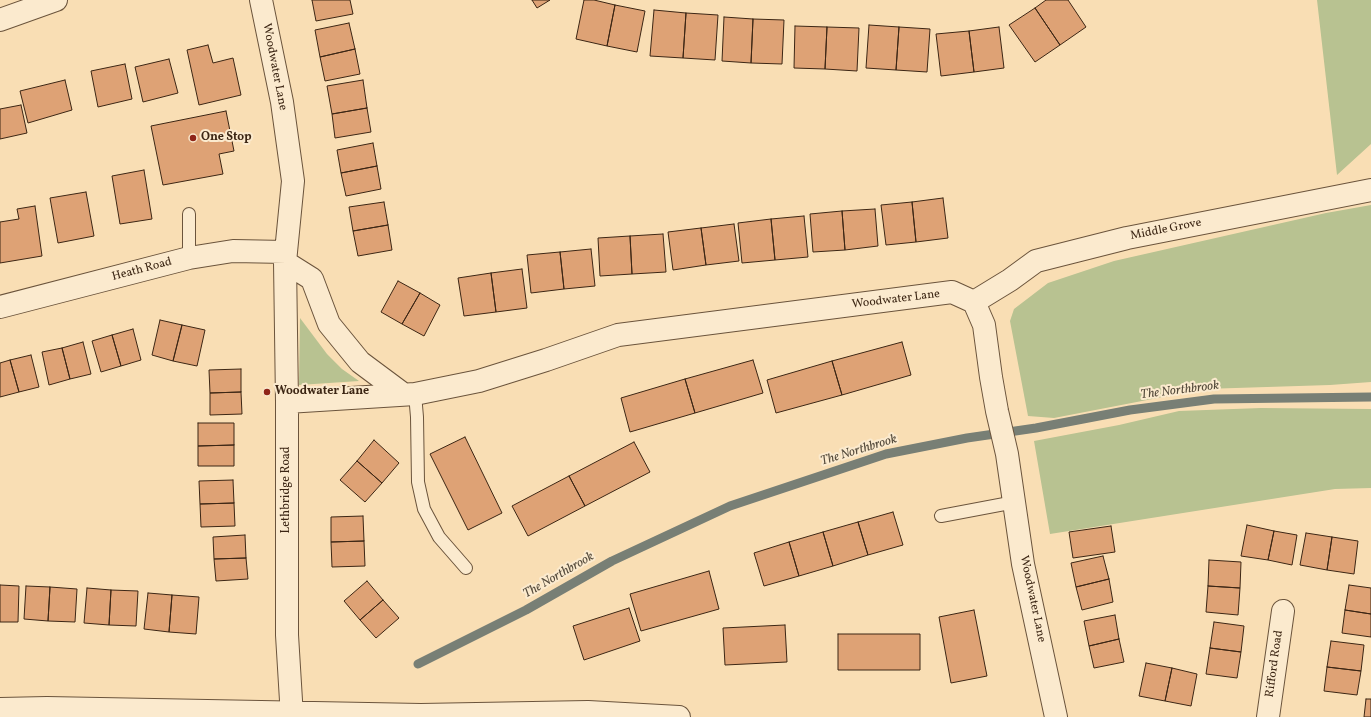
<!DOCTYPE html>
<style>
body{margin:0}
canvas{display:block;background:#f9deb4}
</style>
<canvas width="1371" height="717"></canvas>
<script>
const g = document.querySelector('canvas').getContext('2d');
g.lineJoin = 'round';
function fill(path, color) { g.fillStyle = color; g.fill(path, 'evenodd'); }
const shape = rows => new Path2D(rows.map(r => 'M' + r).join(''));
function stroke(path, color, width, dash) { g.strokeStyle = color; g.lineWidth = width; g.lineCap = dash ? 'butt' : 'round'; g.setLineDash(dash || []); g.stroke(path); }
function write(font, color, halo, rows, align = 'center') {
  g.font = font + ' Vollkorn,serif'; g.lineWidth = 4; g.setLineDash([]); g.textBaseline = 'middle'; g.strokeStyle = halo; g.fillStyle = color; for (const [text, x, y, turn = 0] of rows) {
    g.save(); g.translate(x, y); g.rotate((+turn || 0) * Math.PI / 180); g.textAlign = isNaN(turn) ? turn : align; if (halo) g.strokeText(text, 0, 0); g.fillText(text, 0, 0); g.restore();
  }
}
fill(shape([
 [1317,0,1371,0,1371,144,1337,175],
 [1371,205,1371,382,1330,385,1204,389,1054,418,1028,416,1010,321,1014,309,1048,283,1114,261,1326,213],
 [300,318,327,354,342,369,359,381,299,385],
 [1261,408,1371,409,1371,488,1335,489,1050,534,1034,441,1119,425,1179,411]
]), '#b8c291');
stroke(shape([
 [418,664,526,610,612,561,730,506,886,454,967,438,1036,428,1130,410,1214,399,1371,397]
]), '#787f75', 9);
const building = shape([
 [312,0,350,0,353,14,316,21,312,0],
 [532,0,550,0,537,8,532,0],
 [584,0,594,0,615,5,607,46,576,39,584,0],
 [1046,0,1068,0,1086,27,1060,45,1035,8,1046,0],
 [615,5,645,11,637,52,607,46,615,5],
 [1035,8,1060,45,1035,62,1009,25,1035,8],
 [654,10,686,13,683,58,650,56,654,10],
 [686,13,718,15,715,60,683,58,686,13],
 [724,17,753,19,751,63,722,61,724,17],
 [753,19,784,20,782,64,751,63,753,19],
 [349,23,355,49,320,57,315,30,349,23],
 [869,25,899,27,896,70,866,68,869,25],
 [795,26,827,27,825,69,794,68,795,26],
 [827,27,859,28,857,71,825,69,827,27],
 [899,27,930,29,927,72,896,70,899,27],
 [999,27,1004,68,974,72,969,31,999,27],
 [969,31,974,72,941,76,936,34,969,31],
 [208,45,213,63,233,58,241,95,199,105,187,50,208,45],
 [355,49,360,74,325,81,320,57,355,49],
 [169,59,178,93,143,102,135,67,169,59],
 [125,64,132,99,98,107,91,71,125,64],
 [65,80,72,110,28,123,20,91,65,80],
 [363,80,367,108,332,114,327,86,363,80],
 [21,105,27,133,0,139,0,109,21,105],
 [367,108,371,132,335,138,332,114,367,108],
 [226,111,234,151,219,154,223,174,163,185,151,126,226,111],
 [373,143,377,166,341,173,337,150,373,143],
 [377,166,381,189,346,196,341,173,377,166],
 [144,170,152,219,120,224,112,176,144,170],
 [86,192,94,236,58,243,50,198,86,192],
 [943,198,948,238,916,242,912,202,943,198],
 [384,202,388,225,353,231,349,207,384,202],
 [912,202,916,242,886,245,881,205,912,202],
 [35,206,42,256,0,263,0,222,19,219,17,209,35,206],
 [875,209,878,246,845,250,842,211,875,209],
 [842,211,845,250,813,252,810,214,842,211],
 [804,216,808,257,775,260,771,219,804,216],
 [771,219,775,260,742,263,738,223,771,219],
 [734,224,739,261,706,265,701,228,734,224],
 [388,225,392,250,358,256,353,231,388,225],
 [701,228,706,265,673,270,668,232,701,228],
 [663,234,666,272,632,274,630,236,663,234],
 [630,236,632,274,600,276,598,238,630,236],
 [591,249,595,286,564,289,560,252,591,249],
 [560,252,564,289,531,293,527,255,560,252],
 [522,269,527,308,496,312,491,273,522,269],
 [491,273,496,312,464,316,458,278,491,273],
 [398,281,420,293,402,324,381,312,398,281],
 [420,293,440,305,424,336,402,324,420,293],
 [160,320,182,325,173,361,152,355,160,320],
 [182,325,205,330,197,366,173,361,182,325],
 [133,329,141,360,121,366,112,335,133,329],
 [112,335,121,366,101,372,92,341,112,335],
 [83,342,91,374,70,379,62,348,83,342],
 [902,342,911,375,842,395,832,361,902,342],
 [62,348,70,379,49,385,42,352,62,348],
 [31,355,39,387,19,392,10,360,31,355],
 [10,360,19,392,0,397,0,363,10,360],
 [753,360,763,393,695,413,685,379,753,360],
 [832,361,842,395,776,413,767,380,832,361],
 [241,369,241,392,210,393,209,370,241,369],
 [685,379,695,413,630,432,621,398,685,379],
 [241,392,242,414,210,415,210,393,241,392],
 [198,423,234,423,234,445,198,446,198,423],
 [465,437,502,513,468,530,430,454,465,437],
 [374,440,399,463,382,483,357,461,374,440],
 [634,442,650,472,585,506,569,476,634,442],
 [234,445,234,466,198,466,198,446,234,445],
 [357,461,382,483,365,502,340,480,357,461],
 [569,476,585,506,528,536,512,506,569,476],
 [233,480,234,503,200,504,199,481,233,480],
 [234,503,235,526,201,527,200,504,234,503],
 [893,512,903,545,868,555,858,522,893,512],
 [363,516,364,541,331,542,331,517,363,516],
 [858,522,868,555,833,566,823,532,858,522],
 [1247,525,1274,531,1268,560,1241,556,1247,525],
 [1111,526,1115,552,1073,558,1069,532,1111,526],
 [1274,531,1297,535,1292,565,1268,560,1274,531],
 [823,532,833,566,799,576,789,542,823,532],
 [1306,533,1332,537,1327,570,1300,565,1306,533],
 [245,535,246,558,214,559,213,537,245,535],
 [1332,537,1358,541,1354,574,1327,570,1332,537],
 [364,541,365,566,332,567,331,542,364,541],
 [789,542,799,576,764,586,754,553,789,542],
 [1103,556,1109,579,1076,587,1071,563,1103,556],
 [246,558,248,579,216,581,214,559,246,558],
 [1209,560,1241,562,1240,588,1208,586,1209,560],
 [709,571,719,609,641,631,630,594,709,571],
 [1109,579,1113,602,1082,610,1076,587,1109,579],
 [367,581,383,600,360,620,344,601,367,581],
 [0,585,19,586,18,622,0,622,0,585],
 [1349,585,1371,588,1371,614,1345,610,1349,585],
 [26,586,50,587,48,621,24,619,26,586],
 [1208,586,1240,588,1238,615,1206,612,1208,586],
 [50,587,77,589,75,622,48,621,50,587],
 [87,588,111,590,109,625,84,623,87,588],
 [111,590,138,591,136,626,109,625,111,590],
 [148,593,172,595,169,632,144,629,148,593],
 [172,595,199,597,196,634,169,632,172,595],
 [383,600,399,618,376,638,360,620,383,600],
 [629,608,640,641,584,660,573,626,629,608],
 [974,610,987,676,951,683,939,617,974,610],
 [1345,610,1371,614,1371,637,1342,633,1345,610],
 [1115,615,1119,639,1089,646,1084,621,1115,615],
 [1214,622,1244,626,1241,652,1210,648,1214,622],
 [785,625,787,662,725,665,723,628,785,625],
 [838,634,920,634,920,670,838,670,838,634],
 [1119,639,1124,662,1094,668,1089,646,1119,639],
 [1331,641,1364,645,1361,671,1327,667,1331,641],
 [1210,648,1241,652,1237,678,1206,674,1210,648],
 [1146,663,1172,668,1165,701,1139,696,1146,663],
 [1327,667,1361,671,1357,695,1324,691,1327,667],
 [1172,668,1197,674,1191,706,1165,701,1172,668],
 [1366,699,1371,699,1371,717,1364,717,1366,699]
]);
fill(building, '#dea275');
stroke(building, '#3c2614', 1);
const service = shape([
 [189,214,189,258],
 [415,394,417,417,418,482,424,509,439,537,466,568],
 [941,516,1015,502]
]);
const minor = shape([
 [261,0,282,102,293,181,285,262,287,402,287,635,292,717],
 [0,20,56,0],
 [285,262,312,279,329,324,360,362,403,394],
 [974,302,1010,280,1036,261,1127,238,1371,190],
 [0,307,189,258,233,251,286,252],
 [287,402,415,394,479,381,546,360,618,335,952,292,974,302,984,325,991,377,997,411,1007,454,1023,564,1056,717],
 [0,709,47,708,421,715,588,712,679,717],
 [1268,717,1283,611]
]);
stroke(service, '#6b543c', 14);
stroke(minor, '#6b543c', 24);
stroke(service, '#fbeace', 12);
stroke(minor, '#fbeace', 22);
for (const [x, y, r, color] of [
 [193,138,4,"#8f2418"],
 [267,392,4,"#8f2418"]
]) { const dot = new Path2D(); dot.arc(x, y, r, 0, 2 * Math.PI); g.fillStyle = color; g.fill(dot); stroke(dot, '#fbeace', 1.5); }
write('12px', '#3c2614', '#fbeace', [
 ["Woodwater Lane",274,67,79],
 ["Middle Grove",1166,230,-11],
 ["Heath Road",142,270,-15],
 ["Woodwater Lane",896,300,-7],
 ["Lethbridge Road",287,490,-90],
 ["Woodwater Lane",1032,599,78],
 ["Rifford Road",1275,664,-82]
]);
write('bold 12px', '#3c2614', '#fbeace', [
 ["One Stop",201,138],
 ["Woodwater Lane",275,392]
], 'left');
write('italic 13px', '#554b3c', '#fbeace', [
 ["The Northbrook",1180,391,-7],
 ["The Northbrook",859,451,-17],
 ["The Northbrook",559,576,-30]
]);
</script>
